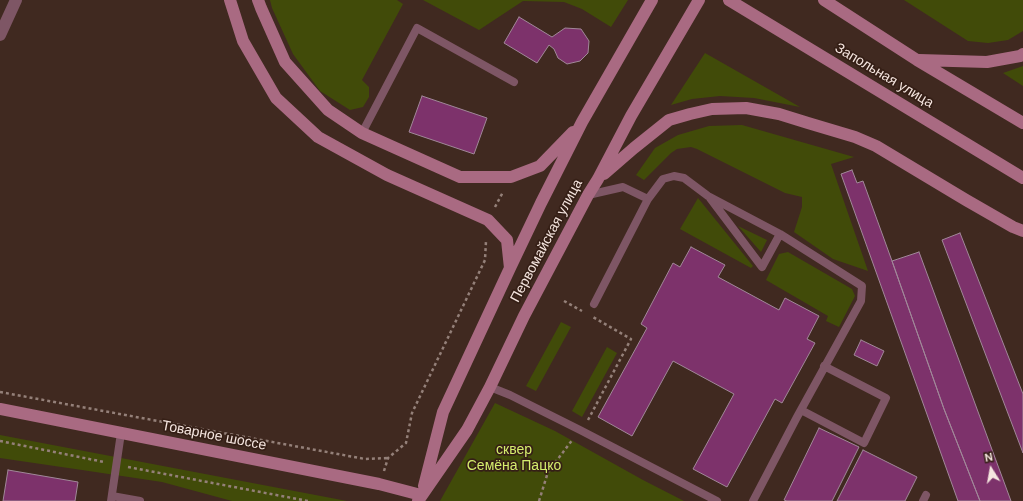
<!DOCTYPE html>
<meta charset="utf-8">
<style>
body{margin:0}
#map{position:relative;width:1023px;height:501px;overflow:hidden;background:#402920;font-family:"DM Sans",sans-serif}
canvas{display:block}
.north{position:absolute;left:971px;top:449px;width:40px;height:40px;-webkit-text-stroke:3px #351f16;paint-order:stroke;rotate:349deg;font-size:11px;font-weight:700;line-height:16px;text-align:center;color:#f5e5df}
.north::after{content:'';display:block;margin:auto;width:14px;height:18px;background:#f5e5df;clip-path:polygon(50% 0,100% 100%,50% 72%,0 100%)}
</style>
<div id="map">
<canvas width="1023" height="501"></canvas>
<div class="north">N</div>
</div>
<script>
const g = document.querySelector('canvas').getContext('2d');
g.lineJoin = 'round';
function fill(path, color) { g.fillStyle = color; g.fill(path, 'evenodd'); }
const shape = rows => new Path2D(rows.map(r => 'M' + r).join(''));
function stroke(path, color, width, dash) { g.strokeStyle = color; g.lineWidth = width; g.lineCap = dash ? 'butt' : 'round'; g.setLineDash(dash || []); g.stroke(path); }
function write(font, color, halo, rows, align = 'center') {
  g.font = font + ' "DM Sans",sans-serif'; g.lineWidth = 3.5; g.setLineDash([]); g.textBaseline = 'middle'; g.strokeStyle = halo; g.fillStyle = color; for (const [text, x, y, turn = 0] of rows) {
    g.save(); g.translate(x, y); g.rotate((+turn || 0) * Math.PI / 180); g.textAlign = isNaN(turn) ? turn : align; if (halo) g.strokeText(text, 0, 0); g.fillText(text, 0, 0); g.restore();
  }
}
fill(shape([
 [270,0,397,0,403,4,362,80,369,87,369,97,363,107,350,110,320,91,293,54,272,8],
 [423,0,628,0,611,27,582,9,564,2,523,1,479,30],
 [904,0,1023,0,1023,31,1008,40,988,43,968,41],
 [705,53,800,107,754,98,720,96,692,99,671,105],
 [1023,66,1023,86,1003,73],
 [742,125,854,157,831,164,868,271,833,259,794,232,802,207,802,197,785,193,697,149,691,147,677,149,671,153,644,180,636,175,655,148,678,135,709,126],
 [698,198,753,266,751,268,680,229],
 [738,226,767,240,761,252],
 [788,252,852,289,855,296,839,327,826,321,828,316,766,280,779,254],
 [561,322,571,327,536,391,526,386],
 [607,347,617,353,582,417,572,411],
 [495,403,555,431,643,480,684,501,440,501],
 [0,435,347,501,232,501,162,482,82,470,0,458]
]), '#414b09');
const building = shape([
 [519,17,552,37,565,28,581,29,589,41,588,53,580,61,567,64,558,58,554,49,549,45,537,63,504,43,519,17],
 [422,96,487,118,474,154,409,132,422,96],
 [852,170,857,183,863,181,892,261,944,409,980,501,958,501,841,174,852,170],
 [960,233,1023,394,1023,453,942,240,960,233],
 [691,247,725,265,718,277,779,310,785,298,819,316,807,339,815,343,782,403,775,399,727,487,693,469,734,394,673,361,632,436,598,417,647,328,641,324,673,263,680,267,691,247],
 [919,252,1011,501,980,501,944,409,892,261,919,252],
 [861,340,884,351,877,366,854,355,861,340],
 [819,428,859,447,832,501,787,501,784,500,819,428],
 [863,450,917,477,905,501,837,501,863,450],
 [8,470,78,482,75,501,3,501,8,470]
]);
fill(building, '#7d326b');
stroke(building, '#a18899', 1);
stroke(shape([
 [495,207,503,192],
 [564,301,582,311],
 [0,392,365,459,388,458],
 [588,420,631,339,593,317],
 [0,441,104,462],
 [128,467,308,501],
 [384,471,388,458,406,443,412,413,485,260,486,241],
 [539,501,548,472,573,439]
]), '#948079', 2.5, [3, 3]);
stroke(shape([
 [362,133,417,28,514,82],
 [588,195,623,187,648,199],
 [710,198,762,267,780,234],
 [594,304,648,199,663,179,674,176,684,178,708,196,780,234,862,286,861,301,797,417,753,501],
 [490,387,510,395,580,430,717,501],
 [801,410,864,443,886,398,824,366],
 [112,496,140,501],
 [111,501,121,433],
 [923,501,926,495]
]), '#7e5665', 8);
stroke(shape([
 [0,35,16,0]
]), '#7e5665', 12);
stroke(shape([
 [230,0,243,41,276,98,318,137,387,175,488,220,507,240,510,268],
 [258,0,261,8,285,62,328,110,362,133,460,177,511,177,540,166,573,132],
 [729,0,1023,178],
 [824,0,917,60,1023,123],
 [919,60,987,62,1020,56,1023,54],
 [604,174,634,148,669,120,690,114,712,109,746,108,779,114,808,123,855,137,876,146,966,200,1013,227,1023,231],
 [0,409,379,484,421,495],
 [424,486,443,412,510,268,541,203,582,122,652,0],
 [418,501,467,430,490,387,524,316,588,195,598,179,631,116,699,0]
]), '#a96a82', 12);
write('14px', '#f5e5df', '#351f16', [
 ["Запольная улица",884,76,31],
 ["Первомайская улица",547,241,-62],
 ["Товарное шоссе",214,436,11]
]);
write('14px', '#d5ed6d', '#351f16', [
 ["сквер",514,450],
 ["Семёна Пацко",514,466]
]);
</script>
